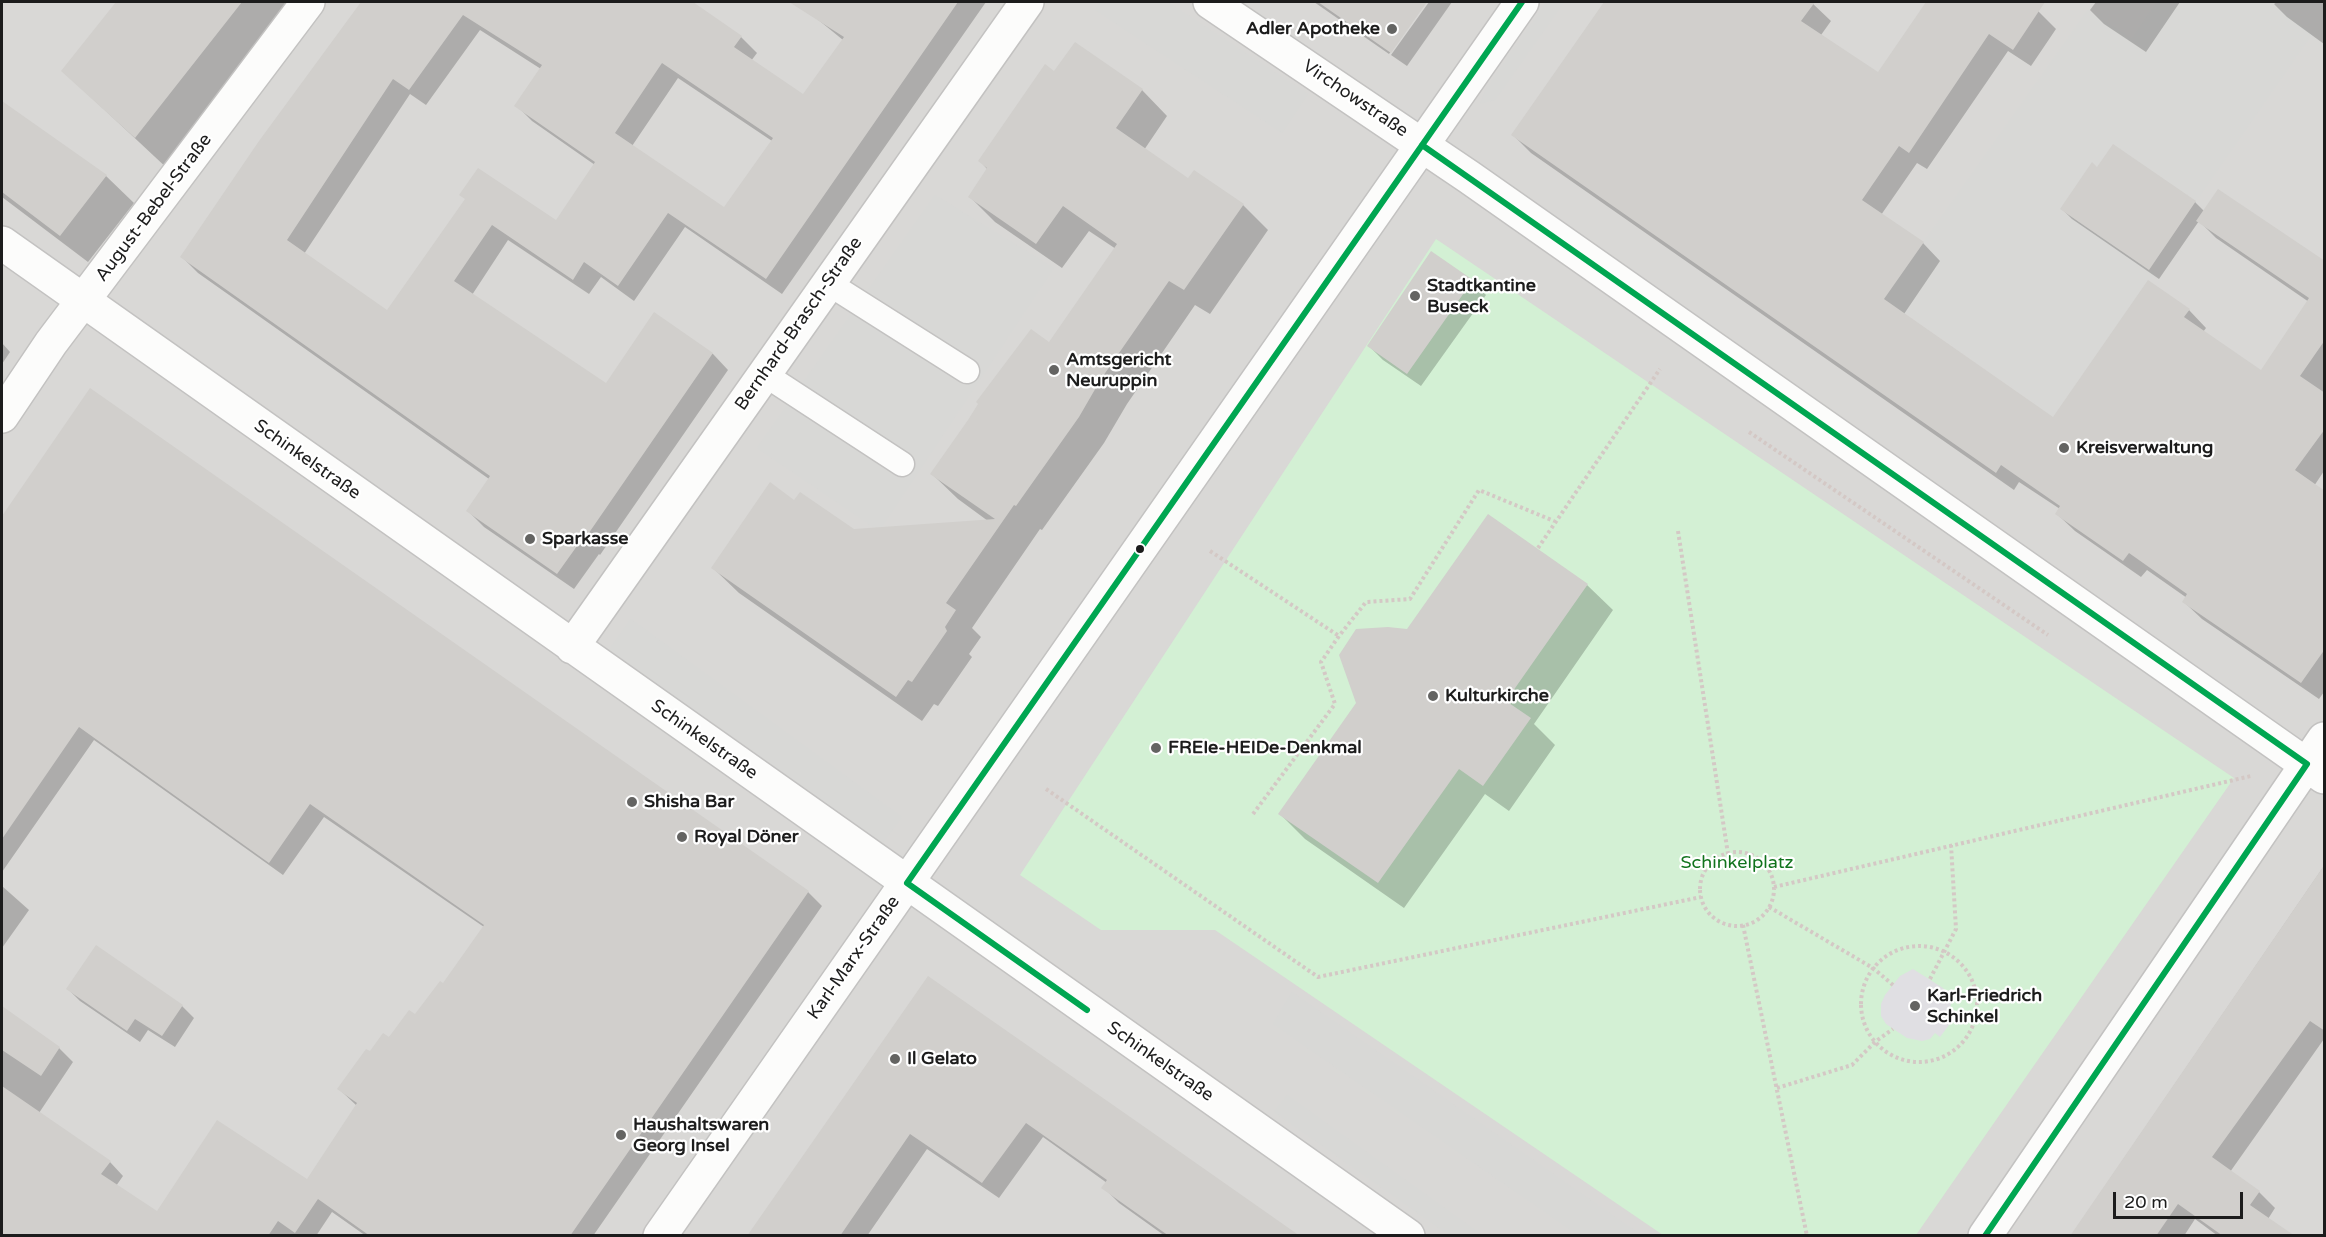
<!DOCTYPE html>
<meta charset="utf-8">
<style>
body{margin:0}
#map{position:relative;width:2326px;height:1237px;overflow:hidden;background:#eae9e5;font-family:"Varela Round",sans-serif}
canvas{display:block}
.frame{position:absolute;inset:0;border:3px solid #1c1c1c;pointer-events:none}
.scale{position:absolute;left:2113px;top:1192px;width:130px;height:27px;box-sizing:border-box;border:3px solid #1c1c1c;border-top:0;padding-left:8px;font-size:18px;line-height:21px;white-space:nowrap;color:#1c1c1c;-webkit-text-stroke:4px #fff;paint-order:stroke}
</style>
<div id="map">
<canvas width="2326" height="1237"></canvas>
<div class="frame"></div>
<div class="scale">20 m</div>
</div>
<script>
const g = document.querySelector('canvas').getContext('2d');
g.lineJoin = 'round';
function fill(path, color) { g.fillStyle = color; g.fill(path, 'evenodd'); }
const shape = rows => new Path2D(rows.map(r => 'M' + r).join(''));
function stroke(path, color, width, dash) { g.strokeStyle = color; g.lineWidth = width; g.lineCap = dash ? 'butt' : 'round'; g.setLineDash(dash || []); g.stroke(path); }
function write(font, color, halo, rows, align = 'center') {
  g.font = font + ' "Varela Round",sans-serif'; g.lineWidth = 4.5; g.setLineDash([]); g.textBaseline = 'middle'; g.strokeStyle = halo; g.fillStyle = color; for (const [text, x, y, turn = 0] of rows) {
    g.save(); g.translate(x, y); g.rotate((+turn || 0) * Math.PI / 180); g.textAlign = isNaN(turn) ? turn : align; if (halo) g.strokeText(text, 0, 0); g.fillText(text, 0, 0); g.restore();
  }
}
fill(shape([
 [2,2,2324,2,2324,1235,2,1235]
]), '#d9d8d6');
fill(shape([
 [1101,2,1168,2,1308,94,1282,133,1095,10],
 [1547,2,1564,2,1495,100,1480,104,1486,89],
 [2157,2,2275,2,2273,5,2312,34,2196,201,2113,144,2098,167,2091,163,2060,209,2154,274,2047,426,2034,417,2040,407,1884,298,2088,10,2132,39],
 [935,195,1054,268,879,531,757,448],
 [631,619,902,817,871,858,598,665],
 [1292,992,1641,1235,1578,1235,1273,1024],
 [1287,1095,1482,1235,1449,1235,1274,1112]
]), '#d8d8d6');
fill(shape([
 [1436,239,2234,778,1916,1235,1663,1235,1215,930,1101,930,1020,875]
]), '#d3f0d4');
fill(shape([
 [1913,969,1943,988,1953,999,1948,1013,1955,1017,1940,1037,1935,1033,1930,1039,1922,1041,1907,1038,1886,1024,1881,1016,1881,1004,1885,995,1900,976]
]), '#e0dfe3');
fill(shape([
 [118,2,301,2,170,171,63,71],
 [363,2,690,2,741,37,757,53,751,61,804,96,843,40,816,18,827,2,986,2,782,294,685,227,634,301,601,277,589,294,508,240,472,295,606,385,654,314,713,354,728,370,600,555,599,554,574,589,484,527,468,511,489,479,198,273,182,257,260,142],
 [480,30,541,69,516,105,532,121,595,165,556,222,466,200,388,312,304,254,410,94,426,105],
 [678,78,772,141,724,209,632,146],
 [1314,2,1425,2,1389,54],
 [1429,2,1452,2,1407,66,1391,55],
 [1606,2,1811,2,1831,21,1821,35,1878,74,1928,2,2041,2,2036,9,2056,29,2031,66,2008,51,1927,169,1917,163,1881,215,1923,243,1940,261,1904,314,2054,419,2189,310,2206,328,2203,332,2262,372,2309,302,2216,238,2199,221,2159,279,2072,219,2062,209,2098,169,2195,202,2204,211,2324,263,2324,471,2314,486,2324,493,2324,692,2319,699,2202,619,2184,602,2187,598,2147,570,2141,577,2075,531,2057,514,2060,509,2019,482,2014,490,1531,153,1513,135],
 [2096,2,2180,2,2146,52,2104,24,2090,10],
 [2277,2,2324,2,2324,44,2287,17,2274,4],
 [1055,73,1142,90,1167,116,1144,150,1189,181,1243,205,1268,230,1210,314,1195,305,1127,404,1104,443,1042,530,1040,529,972,628,981,637,969,654,972,657,938,706,934,704,922,721,739,593,713,568,795,502,853,530,988,521,958,499,932,474,1050,344,1116,249,1089,231,1062,268,995,222,970,197,988,170,980,161],
 [2,102,106,176,134,203,88,262,2,197],
 [1472,281,1486,295,1421,386,1383,360,1369,346],
 [2,343,10,352,2,364],
 [90,390,808,892,822,906,593,1236,366,1236,332,1212,316,1236,20,1236,2,1223,2,1008,59,1048,73,1062,39,1113,110,1162,123,1176,116,1186,158,1213,307,1181,357,1106,339,1089,370,1053,415,1016,443,985,484,927,324,817,283,875,94,740,2,872,2,519],
 [1587,585,1613,610,1534,724,1555,745,1509,811,1485,794,1404,908,1305,839,1280,814,1408,631],
 [2324,866,2324,1039,2230,1172,2259,1192,2275,1208,2268,1219,2293,1236,2218,1236,2195,1219,2184,1236,2071,1236],
 [2,886,29,910,2,948],
 [928,978,1296,1236,1165,1236,1119,1203,1103,1187,1107,1183,1043,1137,999,1198,927,1149,867,1236,750,1236],
 [68,989,182,1006,194,1018,175,1047,148,1030,140,1042,80,1001]
]), '#0003');
fill(shape([
 [116,2,242,2,135,138,61,71],
 [361,2,693,2,742,36,734,47,803,94,844,37,789,2,958,2,766,279,668,213,618,286,584,262,573,280,492,225,454,281,606,383,654,312,713,353,584,540,582,539,557,574,466,511,490,476,180,257,259,141],
 [463,15,542,65,514,106,595,162,556,220,478,168,459,195,465,199,387,310,287,240,393,79,409,90],
 [662,63,773,138,724,207,615,133],
 [1318,2,1427,2,1391,53],
 [1604,2,1815,2,1801,21,1878,72,1926,2,2045,2,2013,50,1989,34,1909,153,1899,146,1862,200,1924,242,1884,299,2053,417,2148,280,2190,309,2184,317,2261,370,2309,298,2196,221,2218,189,2325,261,2325,340,2300,376,2325,393,2325,429,2295,470,2325,491,2325,649,2301,683,2182,602,2187,594,2129,553,2123,561,2055,514,2060,506,2001,465,1996,473,1511,135],
 [1075,42,1143,89,1116,128,1188,178,1194,170,1244,204,1184,290,1169,281,1101,379,1079,417,1016,506,1014,505,946,603,956,610,945,627,947,631,912,682,908,680,896,697,711,568,770,482,794,500,800,492,854,529,995,519,930,474,968,420,978,404,976,402,1031,329,1049,342,1117,244,1063,206,1036,244,968,197,987,168,978,161,1045,64,1054,71],
 [2,101,107,175,60,236,2,192],
 [2113,144,2196,201,2149,270,2060,209,2092,162,2097,167],
 [1431,251,1473,280,1407,374,1367,346],
 [90,388,809,891,570,1236,370,1236,318,1199,295,1233,278,1221,268,1236,2,1236,2,1086,111,1161,101,1174,157,1211,217,1120,307,1179,357,1103,337,1089,366,1049,370,1051,383,1033,389,1037,409,1010,415,1014,440,981,443,983,484,925,310,804,269,863,79,727,2,839,2,516],
 [1488,514,1588,584,1506,701,1531,718,1483,786,1459,769,1378,883,1278,814,1356,703,1339,655,1356,629,1388,627,1407,629],
 [2325,864,2325,1031,2310,1021,2212,1157,2260,1191,2250,1205,2295,1236,2223,1236,2178,1204,2156,1236,2070,1236],
 [96,945,183,1005,162,1036,135,1019,127,1031,66,989],
 [928,976,1146,1128,1300,1236,1169,1236,1101,1188,1107,1180,1026,1123,982,1183,910,1134,840,1236,747,1236],
 [2,1006,60,1047,41,1076,2,1050]
]), '#d1cfcc');
const service = shape([
 [828,283,967,371],
 [764,374,902,464]
]);
const minor = shape([
 [1210,2,1469,177,2324,777],
 [2,243,1408,1236],
 [2,416,51,343,308,2],
 [572,647,1027,2],
 [660,1236,1522,2],
 [1985,1236,2324,739]
]);
stroke(service, '#c3c2c1', 27);
stroke(minor, '#c3c2c1', 36);
stroke(shape([
 [1749,432,2048,635],
 [1678,531,1728,854],
 [1538,548,1660,369],
 [1210,551,1339,636],
 [1046,789,1318,977,1701,897],
 [1253,814,1335,704,1321,662,1339,636,1366,602,1410,599,1479,490,1554,521],
 '1700 889a37 37 0 1 1 74 0a37 37 0 1 1-74 0Z',
 [1774,887,2251,776],
 [1769,907,1873,968,1893,985],
 [1743,925,1807,1236],
 '1861 1004a58 58 0 1 1 116 0a58 58 0 1 1-116 0Z',
 [1930,979,1956,929,1951,845],
 [1777,1088,1852,1065,1875,1042,1893,1029]
]), '#d4c8c5', 4, [3, 3]);
stroke(service, '#fcfcfb', 24);
stroke(minor, '#fcfcfb', 33);
stroke(shape([
 [1422,145,2307,764,1985,1236],
 [1087,1010,907,883,1522,2]
]), '#00a651', 6);
for (const [x, y, r, color] of [
 [1392,29,6,"#646462"],
 [1415,296,6,"#646462"],
 [1054,370,6,"#646462"],
 [2064,448,6,"#646462"],
 [530,539,6,"#646462"],
 [1140,549,5,"#1c1c1c"],
 [1433,696,6,"#646462"],
 [1156,748,6,"#646462"],
 [632,802,6,"#646462"],
 [682,837,6,"#646462"],
 [1915,1006,6,"#646462"],
 [895,1059,6,"#646462"],
 [621,1135,6,"#646462"]
]) { const dot = new Path2D(); dot.arc(x, y, r, 0, 2 * Math.PI); g.fillStyle = color; g.fill(dot); stroke(dot, '#fff', 2); }
write('bold 18px', '#1c1c1c', '#fff', [
 ["Adler Apotheke",1380,29,"right"],
 ["Stadtkantine",1427,286],
 ["Buseck",1427,307],
 ["Amtsgericht",1066,360],
 ["Neuruppin",1066,381],
 ["Kreisverwaltung",2076,448],
 ["Sparkasse",542,539],
 ["Kulturkirche",1445,696],
 ["FREIe-HEIDe-Denkmal",1168,748],
 ["Shisha Bar",644,802],
 ["Royal Döner",694,837],
 ["Karl-Friedrich",1927,996],
 ["Schinkel",1927,1017],
 ["Il Gelato",907,1059],
 ["Haushaltswaren",633,1125],
 ["Georg Insel",633,1146]
], 'left');
write('18px', '#1c1c1c', '#fff', [
 ["Virchowstraße",1355,99,34],
 ["August-Bebel-Straße",154,208,-53],
 ["Bernhard-Brasch-Straße",799,324,-55],
 ["Schinkelstraße",307,460,35],
 ["Schinkelstraße",704,740,35],
 ["Karl-Marx-Straße",854,958,-55],
 ["Schinkelstraße",1160,1062,35]
]);
write('18px', '#11731d', '#fff', [
 ["Schinkelplatz",1737,863]
]);
</script>
